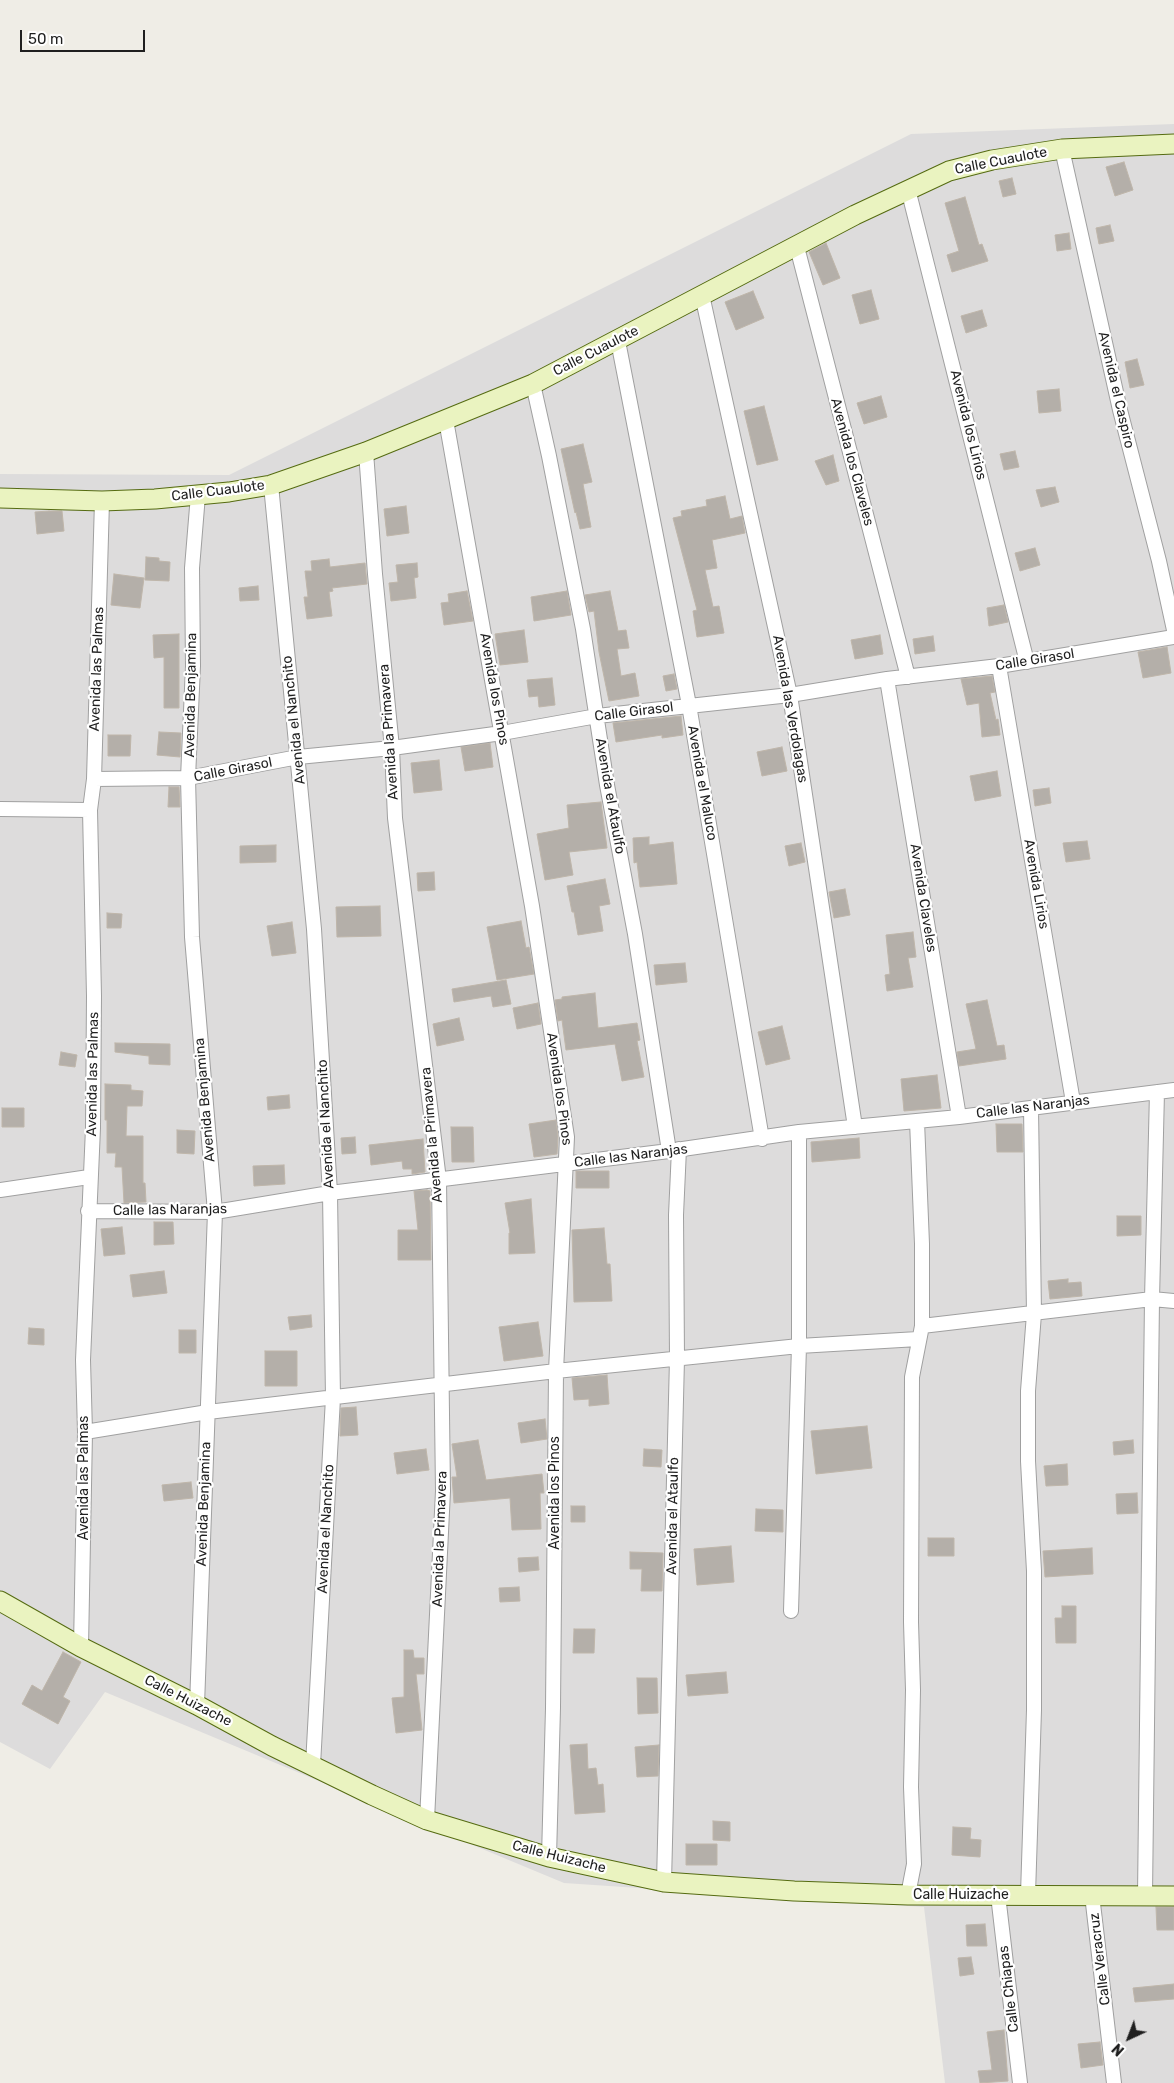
<!DOCTYPE html>
<style>
body{margin:0}
#map{position:relative;width:1174px;height:2083px;overflow:hidden;background:#efede6;font-family:Rubik,sans-serif}
canvas{display:block}
.north{position:absolute;left:1104px;top:2013px;width:50px;height:50px;-webkit-text-stroke:4px #fff;paint-order:stroke;rotate:223deg;font-size:14px;font-weight:700;line-height:20px;text-align:center;color:#1f1f1f}
.north::after{content:'';display:block;margin:auto;width:18px;height:22px;background:#1f1f1f;clip-path:polygon(50% 0,100% 100%,50% 72%,0 100%)}
.scale{position:absolute;left:20px;top:30px;width:125px;height:22px;box-sizing:border-box;border:2px solid #1f1f1f;border-top:0;padding-left:6px;font-size:15px;line-height:18px;white-space:nowrap;color:#1f1f1f;-webkit-text-stroke:4px #fff;paint-order:stroke}
</style>
<div id="map">
<canvas width="1174" height="2083"></canvas>
<div class="north">N</div>
<div class="scale">50 m</div>
</div>
<script>
const g = document.querySelector('canvas').getContext('2d');
g.lineJoin = 'round';
function fill(path, color) { g.fillStyle = color; g.fill(path, 'evenodd'); }
const shape = rows => new Path2D(rows.map(r => 'M' + r).join(''));
function stroke(path, color, width, dash) { g.strokeStyle = color; g.lineWidth = width; g.lineCap = dash ? 'butt' : 'round'; g.setLineDash(dash || []); g.stroke(path); }
function write(font, color, halo, rows, align = 'center') {
  g.font = font + ' Rubik,sans-serif'; g.lineWidth = 4.5; g.setLineDash([]); g.textBaseline = 'middle'; g.strokeStyle = halo; g.fillStyle = color; for (const [text, x, y, turn = 0] of rows) {
    g.save(); g.translate(x, y); g.rotate((+turn || 0) * Math.PI / 180); g.textAlign = isNaN(turn) ? turn : align; if (halo) g.strokeText(text, 0, 0); g.fillText(text, 0, 0); g.restore();
  }
}
fill(shape([
 [1174,124,1174,2083,945,2083,924,1907,564,1883,105,1692,50,1769,0,1742,0,474,229,475,911,134]
]), '#dddcdc');
const building = shape([
 [1124,162,1133,190,1115,196,1106,167,1124,162],
 [1012,178,1016,194,1003,197,999,181,1012,178],
 [965,197,979,245,982,244,988,261,952,272,947,255,959,251,945,203,965,197],
 [1110,225,1114,241,1099,244,1096,228,1110,225],
 [1069,233,1071,249,1057,251,1055,235,1069,233],
 [826,243,840,278,823,285,809,252,826,243],
 [871,290,879,319,860,324,852,295,871,290],
 [753,291,764,318,736,330,725,302,753,291],
 [982,310,987,326,966,333,961,316,982,310],
 [1137,359,1144,385,1130,388,1125,362,1137,359],
 [1059,389,1061,411,1039,413,1037,391,1059,389],
 [881,396,887,417,864,424,857,403,881,396],
 [764,406,778,460,757,465,744,411,764,406],
 [583,444,592,482,583,484,591,527,580,529,576,512,575,513,561,449,583,444],
 [1015,451,1019,467,1004,470,1000,454,1015,451],
 [833,455,839,481,826,485,815,461,833,455],
 [1055,487,1059,502,1041,507,1036,490,1055,487],
 [725,496,730,519,742,516,745,533,712,540,717,568,705,570,713,607,719,606,724,633,697,637,693,611,697,610,673,518,682,516,681,511,707,506,706,500,725,496],
 [406,506,409,533,387,536,384,509,406,506],
 [49,511,62,511,64,531,37,534,35,512,49,511],
 [1035,548,1040,565,1020,571,1015,553,1035,548],
 [146,557,159,558,159,561,170,562,169,581,145,580,146,557],
 [329,559,330,567,365,563,367,584,332,588,333,591,329,592,332,616,307,619,304,597,308,597,305,571,312,571,311,561,329,559],
 [417,563,418,577,414,578,416,598,391,601,389,583,398,582,396,565,417,563],
 [114,574,144,578,140,608,111,605,114,574],
 [258,586,259,600,240,601,239,588,258,586],
 [467,591,473,621,444,625,441,603,449,602,448,594,467,591],
 [567,591,571,615,534,621,531,597,567,591],
 [610,591,618,631,626,630,629,648,617,649,621,676,635,673,639,696,609,701,599,652,594,611,589,612,585,595,610,591],
 [1004,605,1008,622,989,626,987,608,1004,605],
 [524,630,528,662,500,665,495,634,524,630],
 [179,634,179,708,164,708,164,657,154,658,153,635,179,634],
 [880,635,883,654,855,659,851,640,880,635],
 [933,636,935,651,915,654,913,639,933,636],
 [1167,647,1171,673,1143,678,1138,652,1167,647],
 [674,674,677,689,666,691,663,676,674,674],
 [992,676,995,692,990,693,996,720,998,719,1000,735,982,737,979,703,967,705,961,679,992,676],
 [552,678,555,705,539,707,538,696,529,697,527,680,552,678],
 [681,716,683,735,662,738,662,735,616,742,613,723,681,716],
 [159,732,181,733,180,757,157,755,159,732],
 [108,735,131,735,130,756,108,756,108,735],
 [490,743,493,767,465,771,461,747,490,743],
 [782,747,787,771,762,776,757,752,782,747],
 [439,760,442,790,414,793,411,763,439,760],
 [997,771,1001,796,975,801,970,776,997,771],
 [169,787,179,787,180,807,168,807,169,787],
 [1049,788,1051,803,1035,806,1033,790,1049,788],
 [601,802,607,848,569,852,573,875,545,880,537,834,569,828,567,805,601,802],
 [649,837,649,845,673,842,677,884,640,887,637,862,634,863,633,838,649,837],
 [1087,841,1090,859,1066,862,1063,843,1087,841],
 [801,843,805,862,789,866,785,846,801,843],
 [276,845,276,862,240,863,240,846,276,845],
 [434,872,435,890,418,891,417,873,434,872],
 [605,879,610,904,599,906,603,931,578,935,574,912,572,912,567,886,605,879],
 [845,889,850,915,834,918,829,892,845,889],
 [380,906,381,936,337,937,336,907,380,906],
 [107,913,122,914,121,928,107,928,107,913],
 [521,921,526,948,529,947,534,974,497,980,487,927,521,921],
 [292,922,296,953,272,956,267,926,292,922],
 [913,932,916,957,908,958,913,987,887,991,885,975,890,974,886,935,913,932],
 [685,963,687,982,656,985,654,965,685,963],
 [506,980,511,1004,493,1007,491,996,454,1002,452,989,506,980],
 [595,993,598,1028,637,1023,640,1040,637,1041,644,1077,622,1081,615,1044,566,1050,562,1020,558,1021,555,1000,562,999,562,997,595,993],
 [987,1000,997,1046,1004,1045,1006,1059,959,1066,957,1052,976,1049,966,1004,987,1000],
 [538,1003,541,1024,517,1029,513,1008,538,1003],
 [459,1018,464,1040,437,1046,433,1024,459,1018],
 [782,1026,790,1059,766,1065,758,1032,782,1026],
 [115,1043,170,1044,170,1065,149,1064,149,1056,115,1052,115,1043],
 [61,1052,77,1055,75,1067,59,1065,61,1052],
 [937,1075,941,1108,904,1111,901,1079,937,1075],
 [105,1084,131,1085,131,1090,143,1091,142,1106,127,1106,126,1136,143,1136,143,1183,145,1183,146,1202,124,1203,122,1167,115,1167,116,1153,107,1153,107,1120,105,1120,105,1084],
 [289,1095,290,1108,268,1110,267,1097,289,1095],
 [2,1108,24,1108,24,1127,2,1127,2,1108],
 [556,1120,558,1137,557,1154,534,1157,529,1124,556,1120],
 [996,1124,1022,1124,1023,1152,997,1152,996,1124],
 [451,1127,473,1127,474,1162,452,1162,451,1127],
 [177,1130,195,1131,194,1154,177,1153,177,1130],
 [355,1137,356,1153,342,1154,341,1138,355,1137],
 [859,1138,860,1158,812,1162,811,1142,859,1138],
 [423,1139,425,1172,412,1174,412,1169,403,1169,402,1161,371,1165,369,1145,423,1139],
 [284,1165,285,1184,254,1186,253,1166,284,1165],
 [576,1171,609,1171,609,1188,576,1188,576,1171],
 [427,1190,430,1191,431,1260,398,1260,398,1230,418,1230,414,1191,427,1190],
 [531,1199,535,1253,509,1254,509,1233,510,1233,505,1203,531,1199],
 [1117,1216,1141,1216,1141,1235,1117,1236,1117,1216],
 [154,1222,173,1222,174,1244,154,1245,154,1222],
 [122,1227,125,1254,104,1256,101,1229,122,1227],
 [604,1228,607,1264,610,1264,612,1301,574,1302,572,1230,604,1228],
 [164,1271,167,1293,133,1297,130,1275,164,1271],
 [1068,1279,1068,1283,1081,1282,1082,1296,1050,1299,1048,1281,1068,1279],
 [311,1315,312,1327,290,1330,288,1317,311,1315],
 [538,1322,543,1356,504,1361,499,1327,538,1322],
 [29,1328,44,1329,44,1345,28,1344,29,1328],
 [179,1330,196,1330,196,1353,179,1353,179,1330],
 [265,1351,297,1351,297,1386,265,1386,265,1351],
 [607,1375,609,1404,589,1406,589,1399,574,1400,572,1378,607,1375],
 [356,1407,358,1435,340,1436,341,1408,356,1407],
 [545,1419,547,1439,521,1443,518,1423,545,1419],
 [867,1426,872,1468,816,1474,811,1431,867,1426],
 [478,1440,486,1480,542,1474,544,1493,540,1493,541,1529,512,1530,510,1498,454,1503,452,1477,457,1477,452,1444,478,1440],
 [1133,1440,1134,1453,1114,1455,1113,1442,1133,1440],
 [426,1449,429,1470,397,1474,394,1453,426,1449],
 [644,1449,662,1450,661,1467,643,1466,644,1449],
 [1067,1464,1068,1485,1046,1486,1044,1466,1067,1464],
 [191,1482,193,1498,164,1501,162,1485,191,1482],
 [1137,1493,1138,1513,1117,1514,1116,1494,1137,1493],
 [571,1506,585,1506,585,1522,571,1522,571,1506],
 [756,1509,783,1510,783,1532,755,1531,756,1509],
 [928,1538,954,1538,954,1556,928,1556,928,1538],
 [731,1546,734,1582,697,1585,694,1549,731,1546],
 [1092,1548,1093,1574,1045,1577,1043,1551,1092,1548],
 [630,1552,663,1553,662,1591,641,1591,642,1569,630,1569,630,1552],
 [538,1557,539,1570,519,1572,518,1558,538,1557],
 [519,1587,520,1601,500,1602,499,1588,519,1587],
 [1062,1606,1076,1606,1076,1643,1056,1643,1055,1618,1062,1618,1062,1606],
 [574,1629,595,1629,594,1653,573,1653,574,1629],
 [404,1650,413,1650,414,1658,424,1658,424,1674,416,1674,422,1730,396,1733,392,1698,404,1697,404,1650],
 [63,1652,81,1662,63,1697,70,1701,58,1724,22,1704,32,1685,42,1691,63,1652],
 [726,1672,728,1693,688,1696,686,1675,726,1672],
 [637,1678,657,1678,658,1713,638,1714,637,1678],
 [587,1744,588,1769,596,1768,598,1785,603,1784,605,1812,575,1814,570,1745,587,1744],
 [659,1745,658,1776,637,1777,635,1747,659,1745],
 [713,1821,730,1822,730,1841,713,1840,713,1821],
 [953,1827,971,1828,970,1839,981,1840,980,1857,952,1855,953,1827],
 [686,1844,717,1844,717,1865,686,1865,686,1844],
 [1156,1907,1174,1907,1174,1930,1157,1930,1156,1907],
 [985,1924,987,1946,967,1946,966,1925,985,1924],
 [971,1957,974,1974,960,1976,958,1958,971,1957],
 [1174,1984,1174,1999,1135,2002,1133,1988,1174,1984],
 [1004,2030,1008,2081,980,2083,978,2071,992,2070,987,2032,1004,2030],
 [1100,2042,1103,2065,1081,2068,1078,2044,1100,2042]
]);
fill(building, '#b4afa9');
stroke(building, '#bfb6aa', 1);
const street = shape([
 [1062,149,1120,410,1159,561,1174,630],
 [908,189,1027,662],
 [797,247,908,677],
 [702,295,790,695,855,1127],
 [618,341,689,705,762,1139],
 [533,384,549,456,583,629,607,785,635,934,669,1151],
 [446,420,532,906,567,1137,556,1371,553,1708,549,1857],
 [366,452,375,574,392,748,395,818,439,1180,443,1491,427,1820],
 [271,485,314,929,330,1193,333,1398,313,1765],
 [999,666,1073,1102],
 [887,679,959,1117],
 [94,779,188,778,298,757,392,748,502,733,597,716,790,695,887,679,999,666,1174,637],
 [0,809,90,810],
 [0,1190,89,1177],
 [88,1211,215,1212,330,1193,669,1151,799,1132,959,1117,1174,1090],
 [922,1326,1152,1299,1174,1301],
 [85,1432,208,1412,556,1371,799,1346,918,1339],
 [791,1611,799,1346,799,1132],
 [81,1647,85,1432,83,1360,93,1128,94,996,90,810,94,779,102,501],
 [197,1705,215,1212,192,937,188,778,193,666,192,568,198,495],
 [664,1882,677,1359,676,1215,679,1149],
 [1028,1894,1034,1710,1034,1571,1028,1461,1028,1391,1034,1314,1031,1108],
 [908,1895,914,1864,911,1787,913,1690,911,1622,912,1377,922,1326,922,1244,917,1121],
 [998,1895,1020,2083],
 [1092,1895,1114,2083],
 [1145,1895,1152,1299,1157,1092]
]);
const secondary = shape([
 [0,498,102,501,155,499,229,492,271,485,366,452,533,384,855,215,949,171,992,160,1062,149,1174,144],
 [0,1601,81,1647,197,1705,272,1746,372,1795,427,1820,549,1857,664,1882,794,1891,908,1895,1174,1896]
]);
stroke(street, '#a0a0a0', 16);
stroke(secondary, '#556b11', 21);
stroke(street, '#fff', 14);
stroke(secondary, '#eaf3c0', 19);
write('14px', '#1f1f1f', '#fff', [
 ["Calle Cuaulote",1001,161,-11],
 ["Calle Cuaulote",596,351,-27],
 ["Avenida el Caspiro",1116,390,77],
 ["Avenida los Lirios",968,425,76],
 ["Avenida los Claveles",852,462,75],
 ["Calle Cuaulote",218,491,-7],
 ["Calle Girasol",1035,660,-9],
 ["Avenida las Palmas",97,669,-88],
 ["Avenida los Pinos",494,689,80],
 ["Avenida Benjamina",191,695,-89],
 ["Avenida las Verdolagas",790,709,80],
 ["Calle Girasol",634,712,-7],
 ["Avenida el Nanchito",294,720,-96],
 ["Avenida la Primavera",389,732,-94],
 ["Calle Girasol",233,770,-11],
 ["Avenida el Maluco",702,783,80],
 ["Avenida el Ataulfo",610,796,80],
 ["Avenida Lirios",1036,884,80],
 ["Avenida Claveles",923,898,81],
 ["Avenida las Palmas",93,1074,-89],
 ["Avenida los Pinos",559,1089,82],
 ["Avenida Benjamina",205,1100,-95],
 ["Calle las Naranjas",1033,1107,-7],
 ["Avenida el Nanchito",326,1124,-93],
 ["Avenida la Primavera",432,1135,-95],
 ["Calle las Naranjas",631,1156,-7],
 ["Calle las Naranjas",170,1210,-1],
 ["Avenida las Palmas",84,1478,-90],
 ["Avenida los Pinos",555,1493,-90],
 ["Avenida Benjamina",204,1504,-88],
 ["Avenida el Ataulfo",673,1516,-89],
 ["Avenida el Nanchito",326,1529,-87],
 ["Avenida la Primavera",440,1539,-88],
 ["Calle Huizache",188,1701,27],
 ["Calle Huizache",559,1857,14],
 ["Calle Huizache",961,1895],
 ["Calle Veracruz",1100,1959,-97],
 ["Calle Chiapas",1009,1989,-97]
]);
</script>
